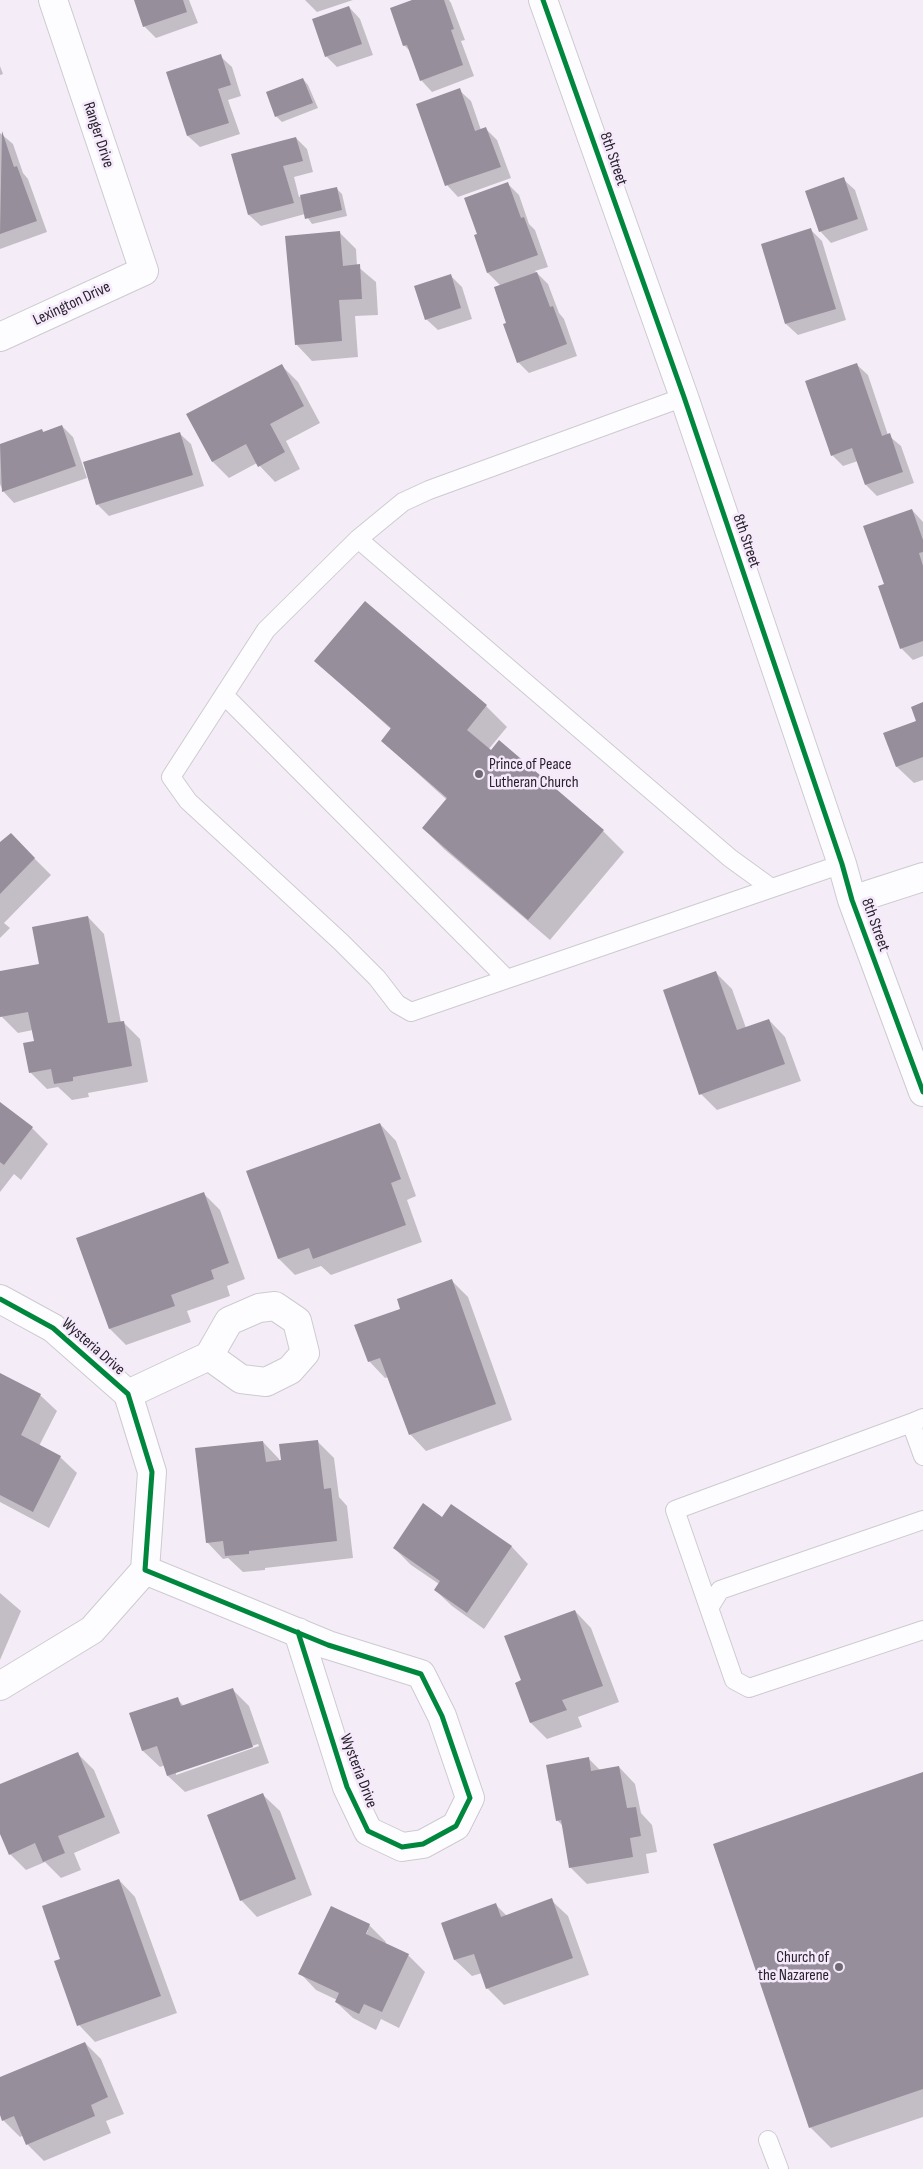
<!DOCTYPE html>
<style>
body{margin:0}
canvas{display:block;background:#f4edf7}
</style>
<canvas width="923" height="2169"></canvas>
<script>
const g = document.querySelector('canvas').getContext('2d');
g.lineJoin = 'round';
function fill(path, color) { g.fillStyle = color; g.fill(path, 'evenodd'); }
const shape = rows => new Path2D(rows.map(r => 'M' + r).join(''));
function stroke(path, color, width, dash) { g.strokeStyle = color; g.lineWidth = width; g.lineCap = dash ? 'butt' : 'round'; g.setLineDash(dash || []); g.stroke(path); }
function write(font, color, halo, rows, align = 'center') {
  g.font = font + ' "Sofia Sans Condensed",sans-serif'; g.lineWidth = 5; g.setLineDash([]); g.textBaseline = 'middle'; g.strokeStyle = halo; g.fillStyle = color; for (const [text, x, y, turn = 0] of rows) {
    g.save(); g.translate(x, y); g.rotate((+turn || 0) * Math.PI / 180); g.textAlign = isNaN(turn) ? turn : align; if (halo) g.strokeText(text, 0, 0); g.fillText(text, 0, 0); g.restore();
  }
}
fill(shape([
 [135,0,189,0,198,23,156,38,144,26],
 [305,0,353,0,317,12],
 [416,0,449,0,451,3,465,40,461,41,474,76,432,92,421,80,410,51,404,45],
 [349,7,360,19,373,55,337,67,326,56],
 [220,56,232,67,241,96,228,100,240,134,200,147,188,136,168,73],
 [0,66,3,74,0,75],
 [303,79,308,85,318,108,282,122,276,116],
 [459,90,471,101,481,130,486,129,497,140,511,178,458,197,447,185],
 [0,133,13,144,23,173,28,179,47,232,0,249],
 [296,138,307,149,313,172,294,177,299,197,336,188,342,194,347,216,312,224,305,214,261,226,249,215],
 [843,179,855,190,868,230,831,243,820,231],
 [508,184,519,195,529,224,535,230,548,267,535,271,548,284,559,313,564,319,577,356,529,373,518,362,508,324,501,286,488,273,475,236,479,235],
 [811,230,822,241,846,320,798,335,786,324],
 [339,232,356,249,357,266,376,282,378,315,355,316,358,357,312,361,296,344],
 [450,275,462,287,472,319,438,330,426,319],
 [856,364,868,375,888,435,901,446,914,483,877,496,866,485,858,461,843,466,832,455],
 [281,365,298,382,320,423,286,441,300,469,275,482,257,463,229,478,213,462,188,415],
 [62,426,73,437,87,478,14,503,3,491,0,484,0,445,42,430,44,433],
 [179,433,191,444,204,486,109,516,98,505,85,462],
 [912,510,923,522,923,656,913,660,901,648,885,585],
 [365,603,486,706,507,727,488,750,491,752,499,742,603,831,624,852,550,940,444,849,423,828,447,800,382,741,392,730,316,661],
 [923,703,923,780,914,783,897,767],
 [11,835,51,875,4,923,10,928,0,938,0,844],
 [88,917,104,934,121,1023,123,1022,140,1039,148,1082,88,1093,89,1097,72,1100,58,1087,47,1089,30,1072,35,1042,33,1030,18,1033,1,1016,0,973,41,965],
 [716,973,732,989,746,1028,769,1020,785,1037,801,1081,717,1110,701,1094],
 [0,1103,32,1128,48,1144,21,1180,14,1174,0,1192],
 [380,1124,396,1141,416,1196,407,1200,422,1242,331,1275,321,1266,295,1275,279,1259,248,1172],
 [204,1194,220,1210,245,1279,227,1286,230,1296,187,1311,191,1322,126,1345,110,1329,78,1239],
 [452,1281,468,1297,512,1420,426,1451,410,1434,389,1377,385,1378,369,1361,402,1310],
 [0,1375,40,1395,57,1411,39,1446,60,1457,77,1473,49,1528,0,1502],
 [317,1441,334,1458,339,1497,347,1506,353,1558,265,1568,265,1570,243,1572,228,1558,223,1559,207,1542,263,1442,279,1459,280,1465],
 [451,1506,512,1547,528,1564,484,1629,452,1606,435,1590,439,1584,411,1565,394,1548,443,1518],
 [0,1593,21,1611,0,1660],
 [575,1611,591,1628,619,1702,578,1717,582,1727,547,1739,531,1723,516,1683,523,1681],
 [232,1689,249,1706,269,1763,185,1792,168,1776,165,1765,160,1767,143,1751,131,1714,177,1699,184,1706],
 [258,1744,259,1746,176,1775,176,1772],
 [77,1753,94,1770,120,1833,74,1853,81,1870,61,1878,45,1862,26,1870,10,1854,0,1831,0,1786],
 [588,1758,600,1770,619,1767,635,1784,641,1813,652,1825,657,1852,646,1854,649,1873,587,1884,571,1868,563,1826,557,1820],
 [923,1774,923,2117,831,2148,810,2127],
 [263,1795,280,1811,312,1895,257,1917,241,1900],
 [119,1880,135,1897,177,2013,95,2042,79,2025],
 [551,1900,568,1916,589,1975,504,2005,487,1988,482,1973,472,1976,455,1960,443,1924,496,1905,507,1916],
 [369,1925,386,1942,385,1944,408,1955,425,1972,399,2028,381,2019,376,2030,353,2018,336,2002,337,2000,316,1990,300,1973],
 [366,1930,368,1930,364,1940],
 [85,2043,101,2059,124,2114,106,2121,111,2133,44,2161,27,2144,24,2135,20,2137,3,2120,0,2112,0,2079]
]), '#0003');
fill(shape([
 [134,0,183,0,187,12,143,27],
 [412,0,444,0,454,29,451,30,463,65,420,81,407,45,403,46,390,8],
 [349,6,362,44,325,57,312,19],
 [221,54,231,85,218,89,229,123,187,136,166,72],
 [303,78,313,103,275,117,266,92],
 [460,88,475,131,486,127,501,167,445,186,416,104],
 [2,131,14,167,17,166,37,221,0,234],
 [296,137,303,161,283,166,294,203,248,215,231,154],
 [844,177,858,219,819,232,805,191],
 [508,182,521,218,524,217,538,255,487,273,474,235,477,234,464,198],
 [337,187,342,210,305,219,300,195],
 [811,228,836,309,785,324,761,244],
 [340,231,343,266,360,264,362,299,339,300,342,341,295,345,285,236],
 [537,272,550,307,553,306,567,344,517,363,503,324,506,323,494,287],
 [451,274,461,308,425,320,414,286],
 [857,363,882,436,890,433,903,472,865,485,852,448,831,456,805,381],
 [282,364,304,406,270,424,285,452,258,467,246,444,212,462,186,414],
 [62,425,76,466,2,492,0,444,42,429,43,432],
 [180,432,193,475,96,505,83,462],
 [912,509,923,540,923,552,919,553,923,566,923,641,900,649,878,586,884,584,863,526],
 [365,601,487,705,467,730,491,750,499,740,604,830,528,920,422,828,447,798,381,741,391,728,314,661],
 [923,702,923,757,896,767,883,733,916,721,911,707],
 [11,833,35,858,0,894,0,842],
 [88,916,108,1023,124,1021,132,1066,73,1077,73,1081,54,1084,51,1069,29,1073,23,1043,34,1041,28,1012,0,1017,0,971,39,964,32,927],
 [716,971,737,1030,769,1019,785,1064,699,1095,663,990],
 [0,1102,33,1127,4,1165,0,1162],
 [380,1123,401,1179,391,1183,406,1225,313,1259,309,1248,278,1259,246,1171],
 [204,1192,229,1263,211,1270,214,1279,171,1295,175,1306,109,1329,76,1238],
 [452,1279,496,1404,409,1435,380,1358,368,1362,354,1325,400,1309,397,1299],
 [0,1373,41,1394,21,1435,61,1456,33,1512,0,1495],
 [318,1440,324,1489,331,1488,337,1541,249,1551,249,1554,225,1556,223,1541,206,1543,195,1448,263,1441,266,1462,281,1460,279,1444],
 [423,1503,442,1517,451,1504,512,1546,467,1613,434,1590,440,1581,393,1548],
 [575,1610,603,1686,562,1700,567,1710,530,1723,515,1683,521,1680,504,1636],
 [233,1688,253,1747,167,1776,157,1746,142,1751,129,1713,178,1697,181,1706],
 [78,1752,105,1817,58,1836,65,1853,43,1862,35,1843,9,1855,0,1834,0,1784],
 [589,1757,591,1771,619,1766,627,1808,636,1807,641,1836,630,1838,633,1857,569,1868,561,1820,556,1821,546,1765],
 [923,1772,923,2089,809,2128,713,1844],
 [263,1793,296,1879,240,1901,207,1815],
 [119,1879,161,1996,77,2026,54,1961,60,1959,42,1906],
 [552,1898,573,1958,486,1989,474,1954,454,1960,441,1923,496,1903,501,1917],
 [331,1906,370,1924,366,1934,409,1954,382,2012,364,2004,359,2014,335,2002,339,1993,298,1974],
 [85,2042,108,2097,91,2105,95,2116,26,2145,14,2116,2,2121,0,2115,0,2077]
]), '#968e9a');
const service = shape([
 [684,397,429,490,403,502,358,539,266,630,171,777,188,801,341,942,377,978,397,1004,411,1012,842,864],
 [358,539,730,858,770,887],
 [224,695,506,978],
 [923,1418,911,1423,923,1456],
 [923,1520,720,1590,709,1608,734,1680,749,1688,923,1630],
 [709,1608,675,1510,911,1423],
 [768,2140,779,2169]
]);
const minor = shape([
 [543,0,684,397,842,864,852,900,923,1092],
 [0,337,144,271,53,0],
 [852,900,923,877],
 [0,1299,53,1328,128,1394,152,1472,145,1570,328,1645,421,1674,442,1716,470,1798,456,1826,423,1844,402,1847,368,1831,347,1787,298,1632],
 [128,1394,209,1356,241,1379,266,1382,290,1370,305,1353,297,1321,275,1306,259,1308,229,1321,209,1356],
 [0,1686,92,1630,145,1570]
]);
stroke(service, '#cecad1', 20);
stroke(minor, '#cecad1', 30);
stroke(service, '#fdfcfe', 18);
stroke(minor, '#fdfcfe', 28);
stroke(shape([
 [543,0,684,397,842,864,852,900,923,1092],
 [0,1299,53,1328,128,1394,152,1472,145,1570,328,1645,421,1674,442,1716,470,1798,456,1826,423,1844,402,1847,368,1831,347,1787,298,1632]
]), '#00873e', 5);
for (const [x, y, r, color] of [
 [479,774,5,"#6f6a72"],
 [839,1967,5,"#6f6a72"]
]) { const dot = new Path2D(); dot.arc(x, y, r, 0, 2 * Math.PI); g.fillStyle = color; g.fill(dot); stroke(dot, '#f5e9fb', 2); }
write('16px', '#27232a', '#f5e9fb', [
 ["Ranger Drive",98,135,72],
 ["8th Street",613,159,71],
 ["Lexington Drive",72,304,-25],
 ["8th Street",746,541,71],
 ["8th Street",875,925,70],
 ["Wysteria Drive",93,1347,41],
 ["Wysteria Drive",358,1771,69]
]);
write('16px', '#27232a', '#f5e9fb', [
 ["Prince of Peace",489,765],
 ["Lutheran Church",489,783],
 ["Church of",829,1958,"right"],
 ["the Nazarene",829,1976,"right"]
], 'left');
</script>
